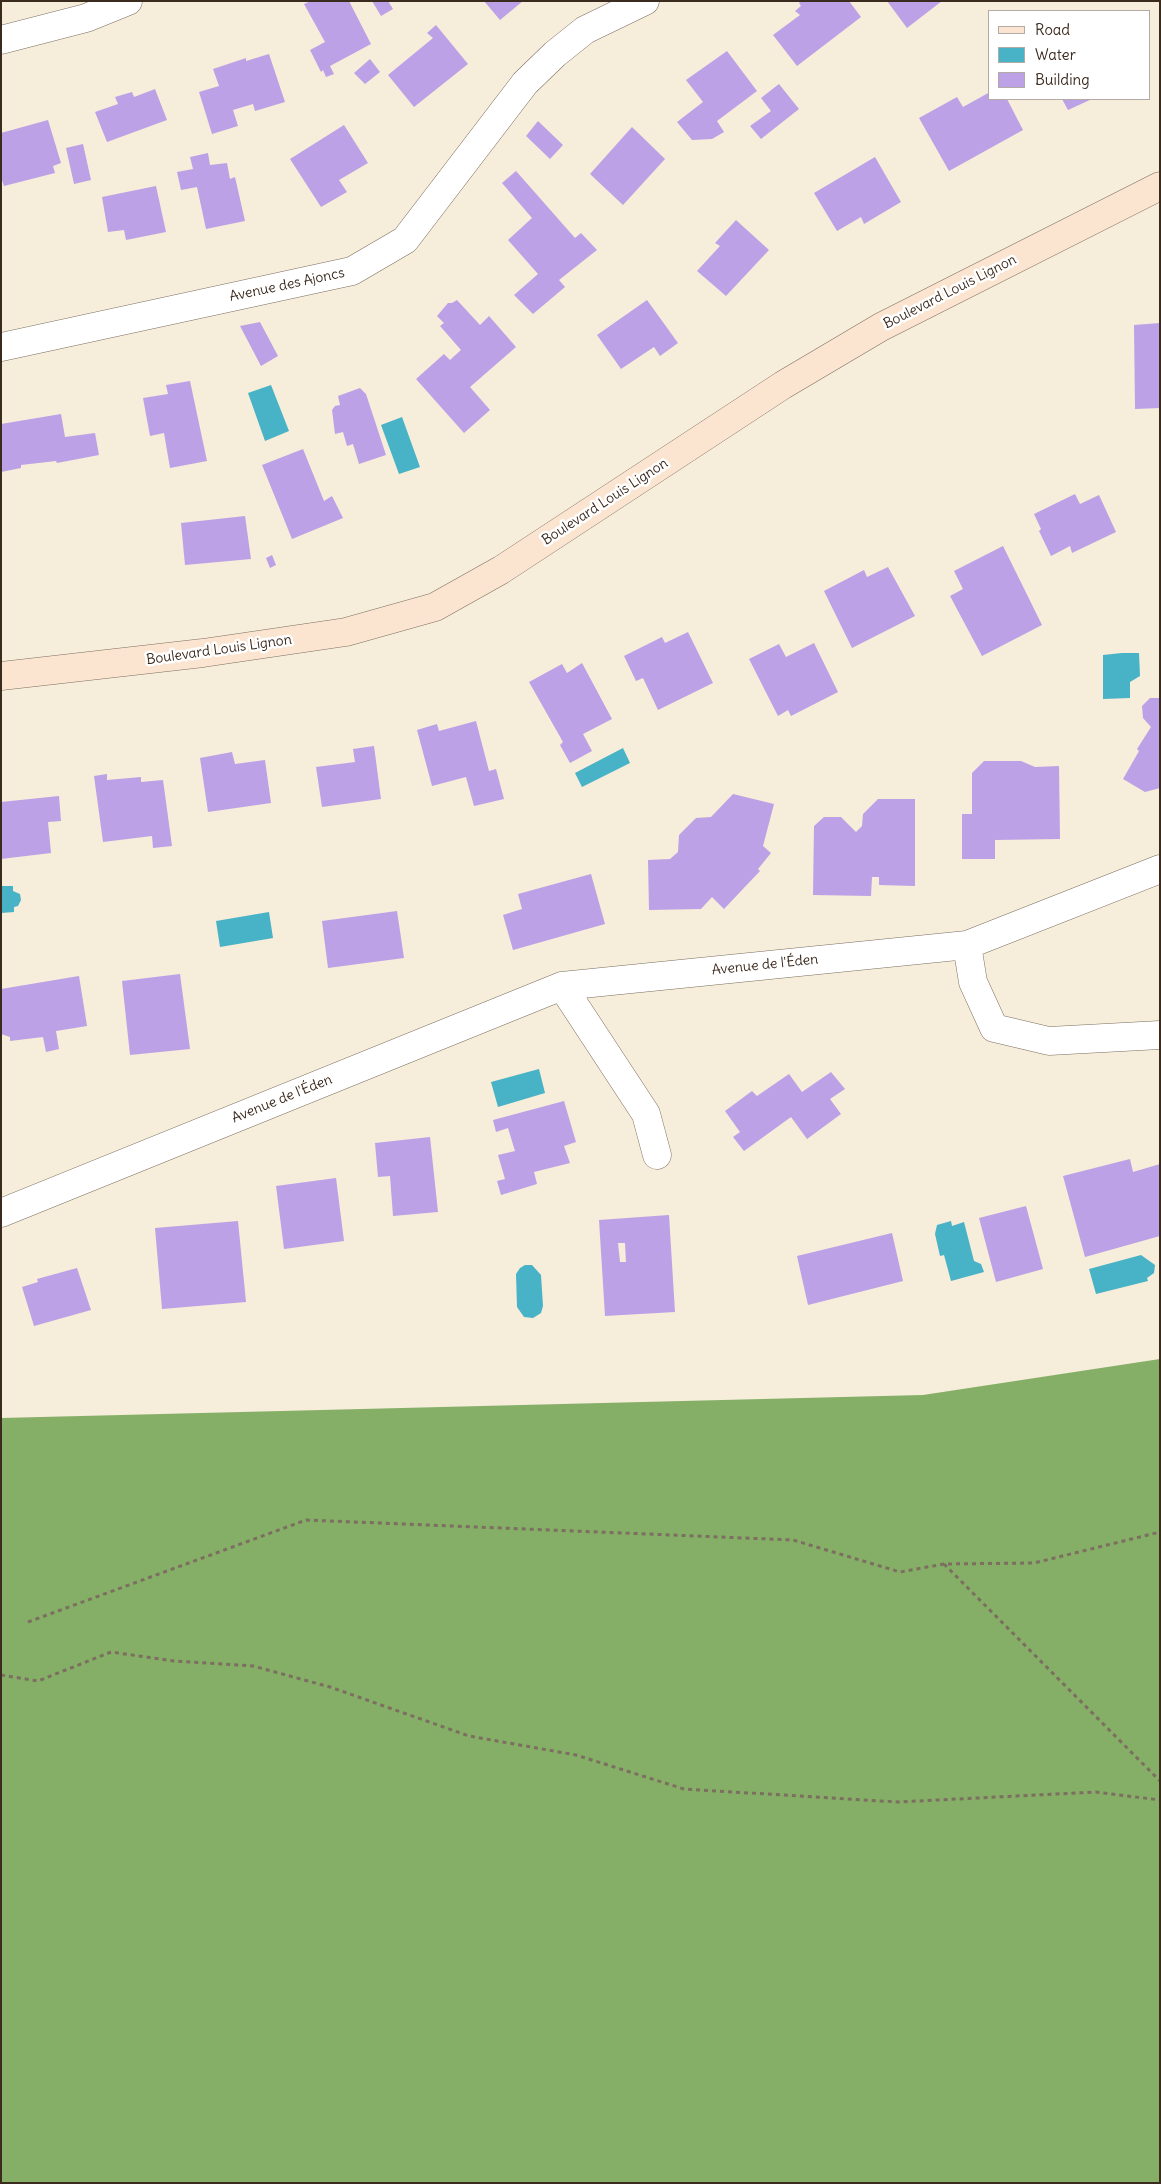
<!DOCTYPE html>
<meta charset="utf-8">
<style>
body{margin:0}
#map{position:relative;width:1161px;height:2184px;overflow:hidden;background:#f6edda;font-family:Delius,sans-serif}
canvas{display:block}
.frame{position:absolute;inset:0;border:2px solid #3b2a1e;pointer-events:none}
.legend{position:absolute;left:988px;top:10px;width:162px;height:90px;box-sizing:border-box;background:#fff;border:1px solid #b1aaa5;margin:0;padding:6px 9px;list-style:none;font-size:15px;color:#3b2a1e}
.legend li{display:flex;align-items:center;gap:10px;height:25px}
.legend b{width:25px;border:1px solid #b1aaa5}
</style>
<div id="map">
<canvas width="1161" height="2184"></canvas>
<div class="frame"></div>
<ul class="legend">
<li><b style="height:6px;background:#fce5d0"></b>Road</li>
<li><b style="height:14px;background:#48b2c6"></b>Water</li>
<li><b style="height:14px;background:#bca1e6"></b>Building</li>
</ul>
</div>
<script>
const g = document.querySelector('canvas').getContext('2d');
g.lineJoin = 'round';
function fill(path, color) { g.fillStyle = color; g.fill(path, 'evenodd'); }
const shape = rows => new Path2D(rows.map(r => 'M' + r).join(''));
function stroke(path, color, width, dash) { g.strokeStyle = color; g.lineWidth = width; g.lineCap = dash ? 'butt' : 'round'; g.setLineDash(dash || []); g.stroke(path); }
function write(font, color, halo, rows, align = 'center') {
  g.font = font + ' Delius,sans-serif'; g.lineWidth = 5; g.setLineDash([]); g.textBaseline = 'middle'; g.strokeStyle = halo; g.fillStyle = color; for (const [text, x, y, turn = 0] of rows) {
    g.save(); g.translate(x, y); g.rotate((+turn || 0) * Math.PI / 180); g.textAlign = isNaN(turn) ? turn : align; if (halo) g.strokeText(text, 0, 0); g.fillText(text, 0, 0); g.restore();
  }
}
fill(shape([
 [1160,1359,1160,2183,1,2183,1,1418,923,1395]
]), '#85af66');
fill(shape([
 [271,385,289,431,265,441,248,393],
 [402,417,420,467,399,474,381,425],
 [1122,653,1139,653,1140,676,1130,682,1130,698,1103,699,1103,655],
 [623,748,630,763,582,787,575,773],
 [1,886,13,886,13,891,20,894,21,900,18,906,14,907,14,912,1,913],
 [269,912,273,938,220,947,216,921],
 [539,1069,545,1093,498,1107,491,1082],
 [951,1221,952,1226,964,1222,974,1261,981,1264,984,1272,951,1281,944,1255,940,1256,935,1234,937,1225],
 [1141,1255,1155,1265,1154,1273,1147,1278,1148,1281,1096,1294,1089,1269],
 [525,1265,532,1265,541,1275,543,1306,541,1313,533,1318,524,1317,517,1307,516,1274,520,1268]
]), '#48b2c6');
fill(shape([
 [311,1,349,1,371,44,330,66,334,74,326,77,323,70,321,72,310,50,325,42,304,4],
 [372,1,388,1,393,9,381,16],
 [484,1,523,1,500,20],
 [801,1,849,1,861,17,797,66,773,35,800,15,795,11,801,6,799,3],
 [887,1,942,1,907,28],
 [436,25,468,64,414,107,388,75,433,38,427,33],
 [727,51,757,91,717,121,724,132,712,139,692,140,677,122,703,102,686,80],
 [269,54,285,102,255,111,253,104,233,110,238,126,212,134,199,92,219,86,213,69,246,58,246,61],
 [370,59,380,72,365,84,354,73],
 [779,84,799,109,761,139,750,126,771,111,761,98],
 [155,89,167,120,107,142,95,112,118,104,115,97,132,92,134,97],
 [990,92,990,99,1007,99,1023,130,949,171,919,118,957,97,963,107],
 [1062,99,1092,99,1068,110],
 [48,120,61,163,53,166,55,173,4,186,1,177,1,133],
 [538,121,563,145,550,159,526,136],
 [344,125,368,163,339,180,347,192,321,207,290,159],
 [632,127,665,159,623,205,590,174],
 [83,144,91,180,74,184,66,148],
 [208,153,210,165,227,163,230,179,235,177,245,221,206,229,197,187,181,190,177,172,193,169,190,157],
 [875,157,901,202,864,224,861,217,837,231,814,193],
 [516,171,575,238,581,233,597,250,559,280,565,287,533,314,514,295,538,274,508,240,532,218,502,183],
 [156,186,166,232,126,240,124,230,108,232,102,197],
 [736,220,769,250,726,296,697,271,720,246,715,243],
 [457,300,480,325,489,316,516,347,470,387,490,410,464,433,416,379,444,354,450,360,461,350,440,326,444,323,437,316,448,303,452,303],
 [647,300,678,343,660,356,654,347,621,369,597,335],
 [260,322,278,356,261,366,240,326],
 [1160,323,1160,408,1135,409,1134,325],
 [190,381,207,461,170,468,164,433,150,436,143,398,168,394,166,385],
 [360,388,366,394,386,455,359,464,353,444,347,446,343,432,335,434,332,410,335,406,340,405,338,396],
 [61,414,65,437,95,433,99,455,57,463,56,461,21,465,21,468,1,472,1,424],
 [303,449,324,501,332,496,343,518,292,539,262,465],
 [1075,494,1080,504,1099,495,1116,532,1072,553,1070,546,1051,556,1039,531,1041,529,1034,514],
 [245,516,251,559,185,565,181,523],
 [1003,546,1042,625,982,656,950,596,963,589,954,571],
 [272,555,276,565,270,568,266,558],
 [888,567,915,616,852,648,824,591,864,570,867,577],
 [688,632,713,683,658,710,643,678,636,681,624,656,662,637,665,643],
 [814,643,838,692,791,716,788,710,778,716,749,659,779,644,786,657],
 [582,663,612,719,583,734,592,751,570,763,560,745,563,742,529,682,562,664,567,673],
 [1150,698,1160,698,1160,788,1145,792,1123,779,1139,751,1137,749,1151,727,1143,718,1142,706],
 [476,721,489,771,496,769,504,799,474,806,466,777,432,786,417,730,437,724,439,731],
 [374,746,381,799,322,807,316,767,355,762,353,749],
 [232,752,235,764,265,760,271,803,208,812,200,758],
 [984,761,1021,761,1035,767,1059,766,1060,839,995,840,995,859,962,859,962,814,972,814,972,773],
 [107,774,107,780,141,777,141,782,163,780,172,846,153,848,152,836,103,842,94,776],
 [733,794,774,804,763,846,771,853,758,869,760,871,724,909,712,897,701,909,649,910,648,860,670,859,678,852,679,835,696,818,711,817],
 [59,796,61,821,48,822,51,853,1,859,1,802],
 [878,799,915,799,915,886,879,885,879,877,872,877,871,896,813,895,814,826,824,817,841,817,856,832,862,826,863,814],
 [591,874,605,924,513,950,503,915,522,909,518,894],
 [397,911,404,958,328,968,322,921],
 [180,974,190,1049,130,1055,122,981],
 [79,976,87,1026,56,1031,59,1049,46,1052,43,1037,10,1041,10,1037,1,1034,1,989],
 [831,1072,845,1089,830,1099,841,1114,807,1139,791,1117,744,1151,733,1137,740,1132,725,1111,752,1091,757,1096,789,1074,802,1092],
 [564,1101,576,1142,564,1146,570,1163,534,1172,537,1184,501,1195,497,1181,505,1179,498,1155,515,1151,508,1128,496,1132,493,1120],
 [430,1137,438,1212,393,1216,390,1176,378,1177,375,1143],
 [1130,1159,1133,1172,1160,1164,1160,1236,1085,1257,1063,1176],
 [336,1178,344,1241,284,1249,276,1186],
 [1026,1206,1043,1269,996,1282,979,1218],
 [669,1215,675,1312,605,1316,599,1220],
 [618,1243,625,1243,626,1262,620,1262],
 [238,1221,246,1302,162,1309,155,1228],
 [892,1233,903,1281,808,1305,797,1256],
 [77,1268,91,1310,34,1326,22,1287,38,1282,37,1279]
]), '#bca1e6');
const minor = shape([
 [1,40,86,18,128,1],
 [1,347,352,271,405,240,525,83,555,54,585,30,645,1],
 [967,945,973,982,994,1028,1049,1041,1160,1035],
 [562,986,646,1114,657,1155],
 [1,1213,562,986,967,945,1160,869]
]);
const secondary = shape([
 [1,676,203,653,346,632,435,607,501,570,783,385,881,327,1160,186]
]);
stroke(minor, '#7c6e60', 29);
stroke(secondary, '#7c6e60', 29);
stroke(shape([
 [944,1564,1160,1781],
 [28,1622,306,1520,793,1540,900,1572,944,1564,1034,1563,1160,1532],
 [1,1675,38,1681,111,1652,174,1661,253,1666,330,1687,469,1736,576,1755,684,1789,898,1802,1096,1792,1160,1800]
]), '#7c6e60', 3, [4, 4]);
stroke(minor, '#fff', 28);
stroke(secondary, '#fce5d0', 28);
write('14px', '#3b2a1e', '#fff', [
 ["Avenue des Ajoncs",287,285,-12],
 ["Boulevard Louis Lignon",950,292,-27],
 ["Boulevard Louis Lignon",605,502,-33],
 ["Boulevard Louis Lignon",219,650,-8],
 ["Avenue de l'Éden",765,965,-6],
 ["Avenue de l'Éden",282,1099,-22]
]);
</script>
